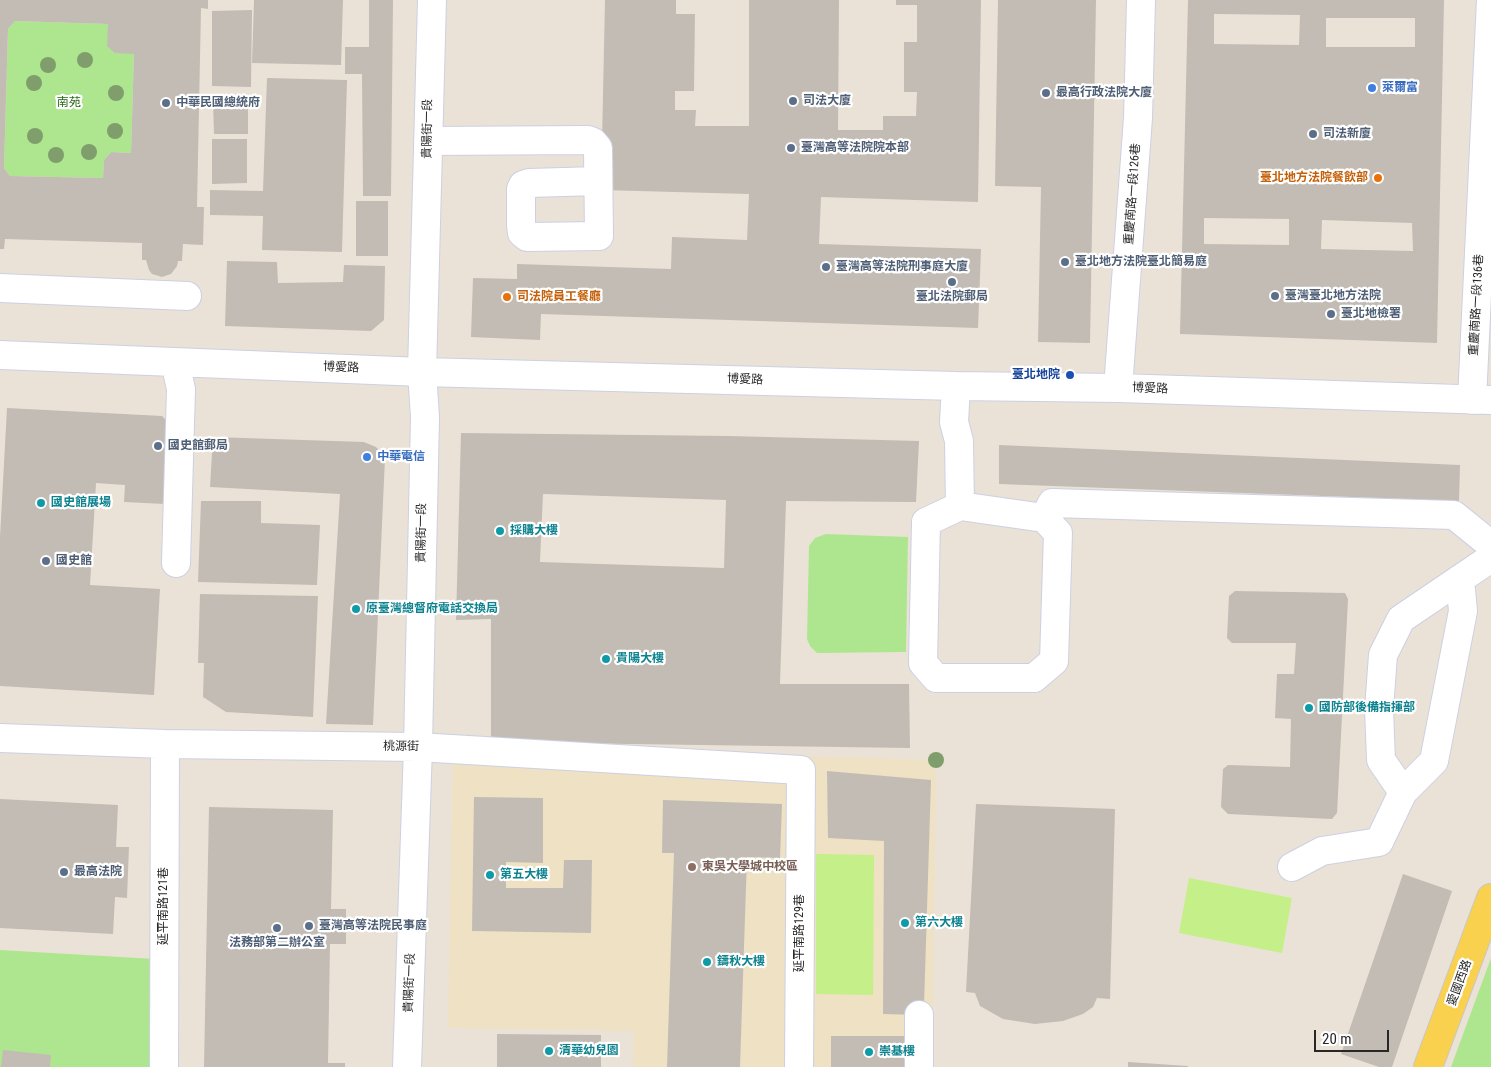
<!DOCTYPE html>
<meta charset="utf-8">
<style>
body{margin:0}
#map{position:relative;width:1491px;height:1067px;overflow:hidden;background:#ebe2d7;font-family:"Roboto Condensed",sans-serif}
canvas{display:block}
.scale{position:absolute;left:1314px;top:1030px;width:75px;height:22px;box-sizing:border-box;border:2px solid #272727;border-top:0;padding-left:6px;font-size:15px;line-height:18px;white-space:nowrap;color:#272727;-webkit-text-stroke:4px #fff;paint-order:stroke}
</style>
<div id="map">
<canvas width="1491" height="1067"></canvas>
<div class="scale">20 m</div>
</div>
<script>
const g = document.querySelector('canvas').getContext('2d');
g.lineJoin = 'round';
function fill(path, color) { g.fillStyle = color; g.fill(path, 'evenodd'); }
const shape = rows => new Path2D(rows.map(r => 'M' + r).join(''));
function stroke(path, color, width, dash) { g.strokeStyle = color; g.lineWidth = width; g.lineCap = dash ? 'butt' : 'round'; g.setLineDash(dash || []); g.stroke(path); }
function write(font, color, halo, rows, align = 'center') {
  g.font = font + ' "Roboto Condensed","Noto Sans TC",sans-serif'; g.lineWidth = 4.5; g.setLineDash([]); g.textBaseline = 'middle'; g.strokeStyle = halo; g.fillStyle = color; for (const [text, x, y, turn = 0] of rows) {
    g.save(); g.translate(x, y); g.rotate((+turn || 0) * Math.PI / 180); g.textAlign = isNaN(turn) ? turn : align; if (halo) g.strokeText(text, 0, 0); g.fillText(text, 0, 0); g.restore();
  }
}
fill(shape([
 [453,746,936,760,932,1067,633,1067,634,1031,448,1028]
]), '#eee1c4');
fill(shape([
 [15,21,108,24,134,54,131,153,111,152,104,160,103,178,10,176,4,168,8,29],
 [826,534,908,537,906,652,817,653,810,646,807,639,809,546,815,538],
 [0,950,155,959,151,1067,0,1067],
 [1491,958,1491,1067,1451,1067]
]), '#ade68f');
fill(shape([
 [816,854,874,855,873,995,816,994],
 [1189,878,1292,898,1282,953,1179,933]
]), '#c4ef89');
fill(shape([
 [0,0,208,0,208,9,201,8,197,207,204,207,203,245,183,244,182,261,178,261,177,266,171,274,162,277,152,274,149,270,146,260,142,260,142,243,5,239,4,249,0,249],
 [15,21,108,24,107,46,115,53,134,54,131,153,111,152,104,160,103,178,10,176,4,168,8,29],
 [254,0,343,0,341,65,252,63],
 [369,0,393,0,391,196,363,196,362,74,345,74,345,47,369,47],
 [605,0,676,0,676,14,695,14,694,91,675,91,675,110,696,110,695,126,749,126,749,0,839,0,838,130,883,130,883,116,916,116,917,92,904,92,904,42,917,42,917,5,896,5,896,0,981,0,978,202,821,197,819,244,981,249,978,328,541,314,540,340,471,337,473,278,517,279,517,264,671,269,672,237,747,240,749,194,601,190],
 [998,0,1096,0,1090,343,1038,342,1041,187,995,186],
 [1188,0,1444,0,1437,343,1180,334],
 [1214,14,1300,15,1299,45,1214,44],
 [1326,18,1415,18,1415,47,1326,47],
 [1204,218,1289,219,1289,245,1204,244],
 [1322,220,1412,223,1413,251,1321,249],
 [252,10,251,87,212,86,212,11],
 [267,78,347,80,342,252,262,250,263,216,210,215,210,190,263,191],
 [213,101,248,101,248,134,214,134],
 [212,139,247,139,247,183,212,184],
 [356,201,388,201,388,256,356,256],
 [227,261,277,262,278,283,343,282,344,265,385,266,384,320,371,331,225,326],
 [7,408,162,416,170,424,165,504,124,502,125,485,96,483,90,585,160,589,154,695,0,686,0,537],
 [461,433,729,436,919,441,916,502,786,501,780,684,909,684,910,748,491,742,491,619,456,620],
 [543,494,726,500,724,568,540,562],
 [213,437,364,442,376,447,385,458,373,725,326,724,340,494,210,487],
 [999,445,1460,465,1459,501,999,484],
 [201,501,261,501,261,523,320,525,317,585,198,582],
 [1235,591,1345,593,1348,599,1337,813,1332,819,1228,814,1221,807,1223,769,1228,765,1290,767,1291,719,1275,718,1277,674,1294,674,1296,643,1232,643,1227,638,1229,596],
 [200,594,318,596,313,717,226,712,203,697,204,663,198,663],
 [827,771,931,780,924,1006,919,1015,883,1014,884,841,828,838],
 [474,797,543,798,543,863,506,862,506,888,563,888,564,860,592,860,591,933,472,931],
 [0,799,118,805,116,847,129,847,127,898,115,897,113,934,0,928],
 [663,800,782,804,780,858,747,857,740,1067,667,1067,674,853,662,853],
 [976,804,1115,809,1110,999,1097,998,1093,1007,1083,1014,1063,1021,1035,1024,1003,1019,980,1006,975,993,966,992],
 [209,807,333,810,331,909,346,909,346,944,330,944,328,1063,345,1063,345,1067,204,1067],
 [1403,874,1452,891,1392,1067,1379,1067,1341,1054],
 [497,1034,601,1035,601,1067,497,1067],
 [831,1036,907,1036,906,1067,831,1067],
 [3,1050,51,1055,50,1067,1,1067],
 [1128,1062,1188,1066,1188,1067,1128,1067]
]), '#c2bcb4');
const minor = shape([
 [428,141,588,140,593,142,598,148,599,236,527,237,522,233,521,225,521,189,523,185,529,183,598,181],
 [0,288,187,296],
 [0,355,422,372,956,386,1118,388,1491,400],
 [175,362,181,389,176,563],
 [956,386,954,422,959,441,960,506],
 [1118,388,1138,118,1141,0],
 [1472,400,1491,0],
 [960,506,1044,518,1058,533,1054,661,1034,678,936,678,923,663,926,522,960,506],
 [1044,518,1052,503,1454,515,1491,545],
 [0,738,165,744,418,747,801,770,799,1067],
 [1403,792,1381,760,1379,709,1383,655,1401,619,1491,558],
 [1292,867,1322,851,1379,842,1403,792,1434,761,1463,611,1460,579],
 [164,1067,165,744],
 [407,1067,418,747,425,417,422,372,432,0],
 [919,1067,919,1015]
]);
const major = shape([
 [1428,1067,1491,898]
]);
stroke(minor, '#ccd0e2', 30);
stroke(major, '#c7c7c7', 30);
stroke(minor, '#fff', 28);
stroke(major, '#f9d14e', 28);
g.fillStyle = '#7f9e6c';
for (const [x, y] of [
 [85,60],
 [48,65],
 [34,83],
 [116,93],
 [115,131],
 [35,136],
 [89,152],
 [56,155],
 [936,760]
]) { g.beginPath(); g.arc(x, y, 8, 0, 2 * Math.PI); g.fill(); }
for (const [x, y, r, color] of [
 [1372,88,5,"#3f7fe0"],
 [1046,93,5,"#5c6f8a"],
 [793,101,5,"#5c6f8a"],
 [166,103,5,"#5c6f8a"],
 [1313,134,5,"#5c6f8a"],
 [791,148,5,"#5c6f8a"],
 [1378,178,5,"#e8710a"],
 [1065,262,5,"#5c6f8a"],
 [826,267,5,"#5c6f8a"],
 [952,282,5,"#5c6f8a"],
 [1275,296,5,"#5c6f8a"],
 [507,297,5,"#e8710a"],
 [1331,314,5,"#5c6f8a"],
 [1070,375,5,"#1a4fb4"],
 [158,446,5,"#5c6f8a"],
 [367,457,5,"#3f7fe0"],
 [41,503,5,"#0f9aa8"],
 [500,531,5,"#0f9aa8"],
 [46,561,5,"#5c6f8a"],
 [356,609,5,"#0f9aa8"],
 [606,659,5,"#0f9aa8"],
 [1309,708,5,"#0f9aa8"],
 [692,867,5,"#8d6e63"],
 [64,872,5,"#5c6f8a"],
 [490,875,5,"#0f9aa8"],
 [905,923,5,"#0f9aa8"],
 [309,926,5,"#5c6f8a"],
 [277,928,5,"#5c6f8a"],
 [707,962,5,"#0f9aa8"],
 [549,1051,5,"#0f9aa8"],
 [869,1052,5,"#0f9aa8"]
]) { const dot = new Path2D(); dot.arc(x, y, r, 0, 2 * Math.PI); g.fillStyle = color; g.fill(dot); stroke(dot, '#fff', 2); }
write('bold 12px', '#366cbe', '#fff', [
 ["萊爾富",1382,88],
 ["中華電信",377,457]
], 'left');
write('bold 12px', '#4e5e75', '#fff', [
 ["最高行政法院大廈",1056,93],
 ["司法大廈",803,101],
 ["中華民國總統府",176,103],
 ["司法新廈",1323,134],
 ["臺灣高等法院院本部",801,148],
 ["臺北地方法院臺北簡易庭",1075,262],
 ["臺灣高等法院刑事庭大廈",836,267],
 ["臺灣臺北地方法院",1285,296],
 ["臺北法院郵局",952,297,"center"],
 ["臺北地檢署",1341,314],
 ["國史館郵局",168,446],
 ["國史館",56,561],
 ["最高法院",74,872],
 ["臺灣高等法院民事庭",319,926],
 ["法務部第二辦公室",277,943,"center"]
], 'left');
write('12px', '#266714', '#fff', [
 ["南苑",69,103]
]);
write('12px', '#272727', '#fff', [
 ["貴陽街一段",428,129,-89],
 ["重慶南路一段126巷",1133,194,-86],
 ["重慶南路一段136巷",1477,305,-87],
 ["博愛路",341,368,2],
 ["博愛路",745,380,2],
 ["博愛路",1150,389,2],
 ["貴陽街一段",422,533,-89],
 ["桃源街",401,747,1],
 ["延平南路121巷",164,906,-90],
 ["延平南路129巷",800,933,-90],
 ["貴陽街一段",410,983,-88],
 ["愛國西路",1460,983,-70]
]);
write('bold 12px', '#c56008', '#fff', [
 ["臺北地方法院餐飲部",1368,178],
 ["司法院員工餐廳",517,297,"left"]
], 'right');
write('bold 12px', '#164399', '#fff', [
 ["臺北地院",1060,375]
], 'right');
write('bold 12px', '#0d838f', '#fff', [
 ["國史館展場",51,503],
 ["採購大樓",510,531],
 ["原臺灣總督府電話交換局",366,609],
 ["貴陽大樓",616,659],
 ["國防部後備指揮部",1319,708],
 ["第五大樓",500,875],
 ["第六大樓",915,923],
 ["鑄秋大樓",717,962],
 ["清華幼兒園",559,1051],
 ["崇基樓",879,1052]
], 'left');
write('bold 12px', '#785e54', '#fff', [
 ["東吳大學城中校區",702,867]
], 'left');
</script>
